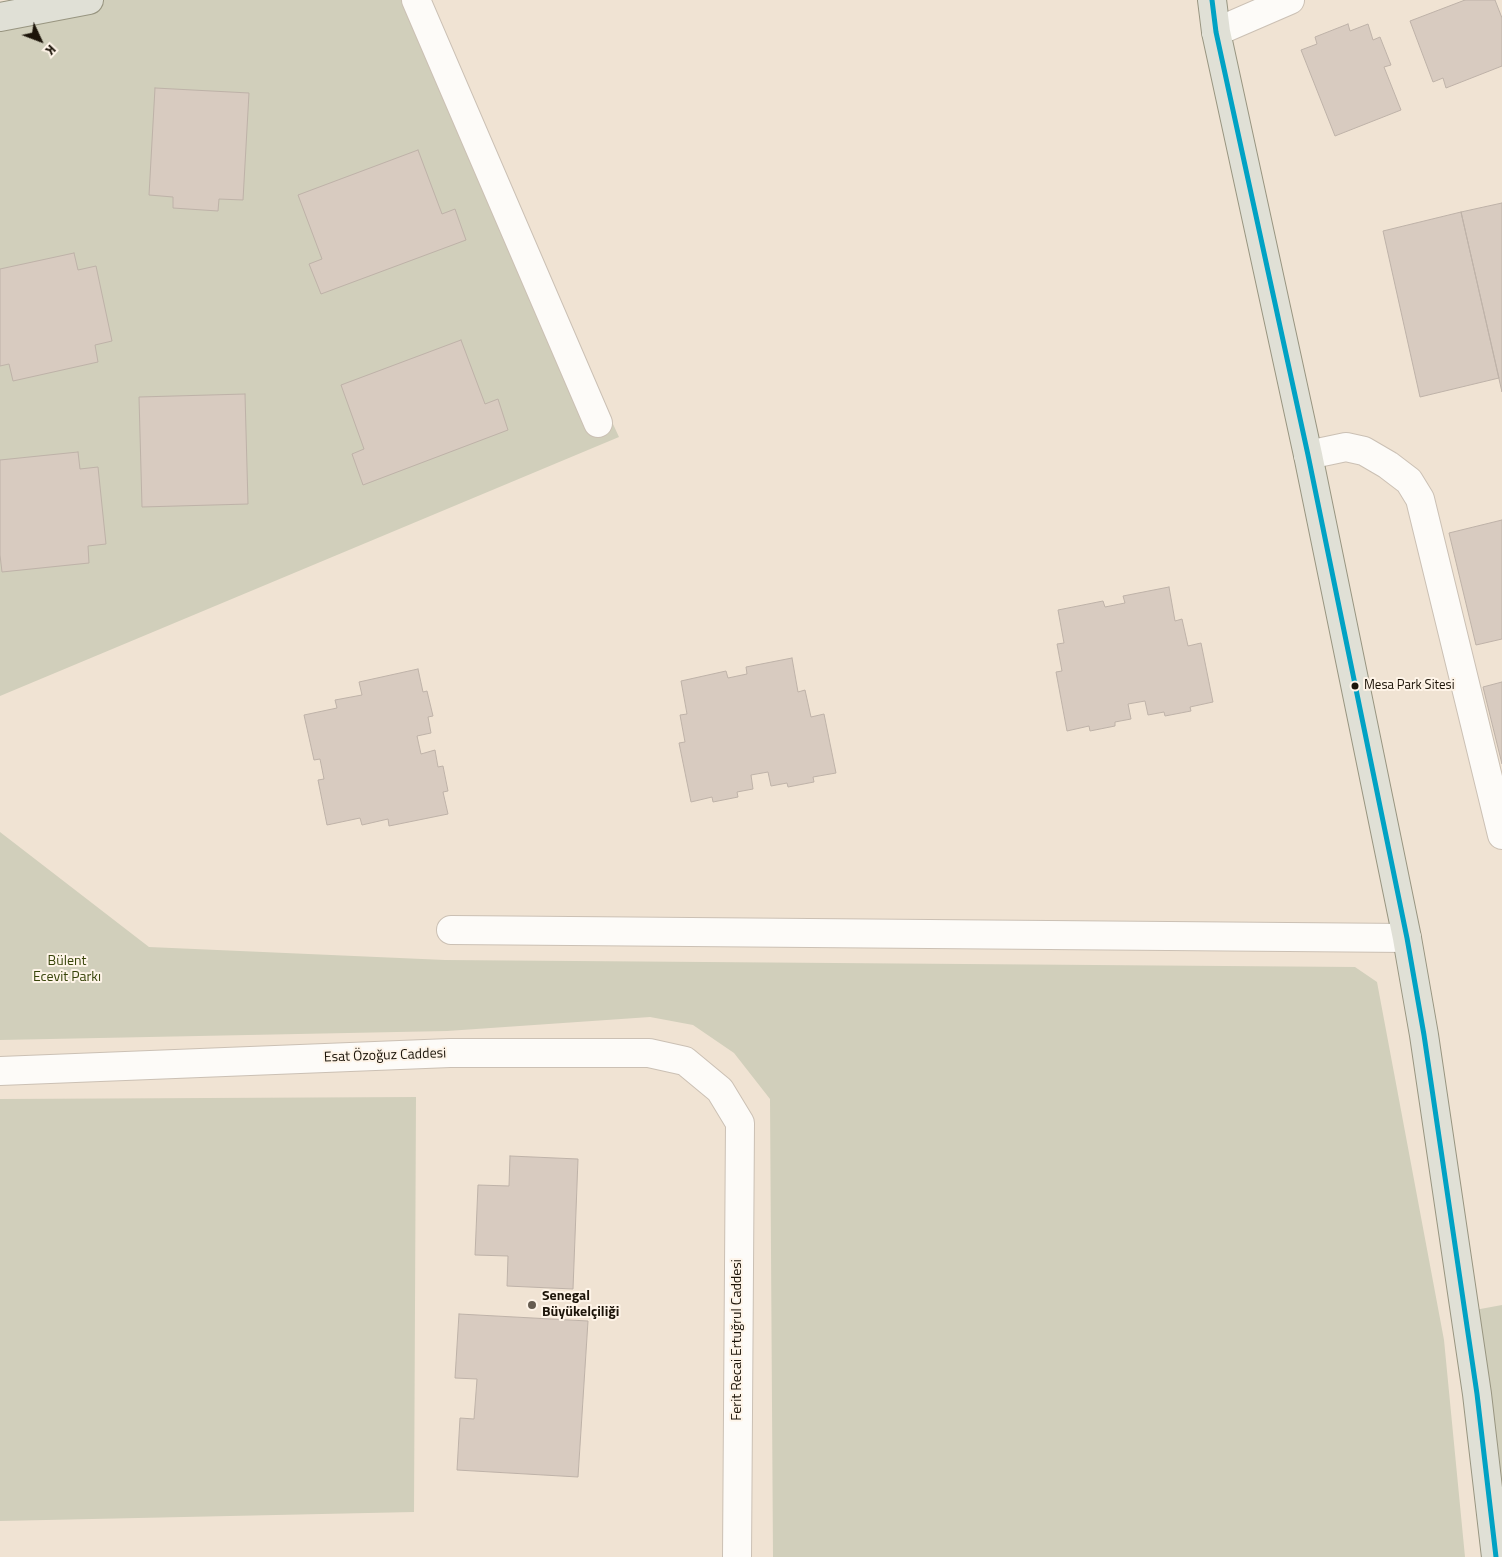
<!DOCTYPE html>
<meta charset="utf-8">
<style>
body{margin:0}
#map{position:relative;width:1502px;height:1557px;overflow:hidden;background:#f0e3d3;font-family:"Titillium Web",sans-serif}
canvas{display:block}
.north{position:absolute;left:15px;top:15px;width:50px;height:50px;-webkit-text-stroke:4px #fef4e8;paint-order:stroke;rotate:133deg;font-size:14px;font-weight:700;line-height:20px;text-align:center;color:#1c1409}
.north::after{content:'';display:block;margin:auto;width:18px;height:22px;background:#1c1409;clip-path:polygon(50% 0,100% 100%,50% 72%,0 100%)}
</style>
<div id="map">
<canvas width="1502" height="1557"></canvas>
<div class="north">K</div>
</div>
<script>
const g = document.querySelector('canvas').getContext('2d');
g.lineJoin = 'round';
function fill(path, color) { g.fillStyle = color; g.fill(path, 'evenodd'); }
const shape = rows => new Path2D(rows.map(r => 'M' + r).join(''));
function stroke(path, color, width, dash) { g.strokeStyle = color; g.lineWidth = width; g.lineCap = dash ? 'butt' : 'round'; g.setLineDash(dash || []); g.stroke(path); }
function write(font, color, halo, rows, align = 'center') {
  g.font = font + ' "Titillium Web",sans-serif'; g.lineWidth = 4; g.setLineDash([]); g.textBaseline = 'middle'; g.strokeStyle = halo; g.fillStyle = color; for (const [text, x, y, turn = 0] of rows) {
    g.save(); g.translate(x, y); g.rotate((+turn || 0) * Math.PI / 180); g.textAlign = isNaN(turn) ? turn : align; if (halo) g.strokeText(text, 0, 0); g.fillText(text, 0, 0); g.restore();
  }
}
fill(shape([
 [89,0,417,0,619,437,0,696,0,17],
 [0,832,149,947,445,960,1355,967,1377,982,1444,1340,1465,1557,773,1557,770,1099,734,1053,693,1025,650,1017,447,1031,0,1040],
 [416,1097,414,1512,0,1521,0,1099],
 [1502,1305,1502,1557,1464,1312]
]), '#d1cfbb');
const building = shape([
 [1465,0,1495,0,1502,18,1502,66,1446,88,1443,78,1433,82,1410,21,1465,0],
 [1348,24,1350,31,1368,24,1373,40,1380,37,1391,65,1384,67,1401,110,1335,136,1301,50,1317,44,1315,37,1348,24],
 [155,88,249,93,243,200,219,199,218,211,173,208,173,197,149,195,155,88],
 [418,150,442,214,455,209,466,240,321,294,309,264,322,259,298,195,418,150],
 [1502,203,1502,392,1461,212,1502,203],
 [1461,212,1499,378,1420,397,1383,231,1461,212],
 [74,253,78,270,96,266,112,341,95,345,98,362,13,381,9,364,0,366,0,269,74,253],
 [461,340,485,404,498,399,508,430,363,485,352,454,364,449,341,385,461,340],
 [245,394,248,504,142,507,139,397,245,394],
 [78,452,80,469,98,467,106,544,88,546,89,563,2,572,0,555,0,460,78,452],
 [1502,520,1502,639,1476,645,1449,533,1502,520],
 [1169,587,1175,621,1182,619,1188,646,1201,643,1213,702,1190,707,1191,711,1165,716,1164,712,1148,715,1145,701,1128,704,1131,719,1115,722,1115,726,1090,731,1089,726,1067,731,1056,672,1062,671,1057,644,1064,643,1058,610,1103,601,1105,607,1125,603,1123,596,1169,587],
 [792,658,798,692,805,690,811,717,824,714,836,773,813,777,814,782,788,787,787,783,771,786,768,772,751,775,753,789,737,792,738,797,713,802,712,797,691,802,679,743,685,742,680,715,687,714,681,681,726,671,728,678,747,674,746,667,792,658],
 [418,669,423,692,427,691,433,716,428,717,431,733,417,736,421,754,435,750,438,767,443,766,448,791,443,792,448,814,389,826,388,819,362,825,360,818,327,825,318,780,324,779,320,759,314,760,304,715,337,708,335,700,362,695,359,682,418,669],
 [1502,682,1502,764,1483,687,1502,682],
 [510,1156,578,1159,573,1289,507,1286,508,1256,475,1255,478,1185,509,1186,510,1156],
 [459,1314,588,1321,578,1477,457,1470,460,1418,474,1419,477,1379,455,1378,459,1314]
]);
fill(building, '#d8cbc0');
stroke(building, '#beb2a8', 1);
const minor = shape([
 [416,0,598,423],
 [1216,32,1290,0],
 [1308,455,1346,447,1364,451,1388,465,1409,481,1420,499,1502,835],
 [451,930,1407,938],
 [0,1071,450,1053,649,1053,685,1061,720,1090,740,1123,737,1557]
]);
const major = shape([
 [1212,0,1216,32,1308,455,1407,938,1424,1035,1477,1394,1496,1557],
 [0,17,89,0]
]);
stroke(minor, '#cbc0b4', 30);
stroke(major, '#989580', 30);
stroke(minor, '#fdfbf8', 28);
stroke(major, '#e0e0d6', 28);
stroke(shape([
 [1212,0,1216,32,1308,455,1407,938,1424,1035,1477,1394,1496,1557]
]), '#01a2c4', 5);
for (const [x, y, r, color] of [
 [1355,686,4.5,"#1c1409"],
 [532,1305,5,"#665c50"]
]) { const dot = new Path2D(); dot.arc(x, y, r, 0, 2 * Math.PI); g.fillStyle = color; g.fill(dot); stroke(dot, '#fef4e8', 2); }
write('13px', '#1c1409', '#fef4e8', [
 ["Mesa Park Sitesi",1364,686]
], 'left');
write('14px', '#374409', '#fef4e8', [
 ["Bülent",67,962],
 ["Ecevit Parkı",67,978]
]);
write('14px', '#1c1409', '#fef4e8', [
 ["Esat Özoğuz Caddesi",385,1056,-2],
 ["Ferit Recai Ertuğrul Caddesi",738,1340,-90]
]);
write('bold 14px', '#1c1409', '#fef4e8', [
 ["Senegal",542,1297],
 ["Büyükelçiliği",542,1313]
], 'left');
</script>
